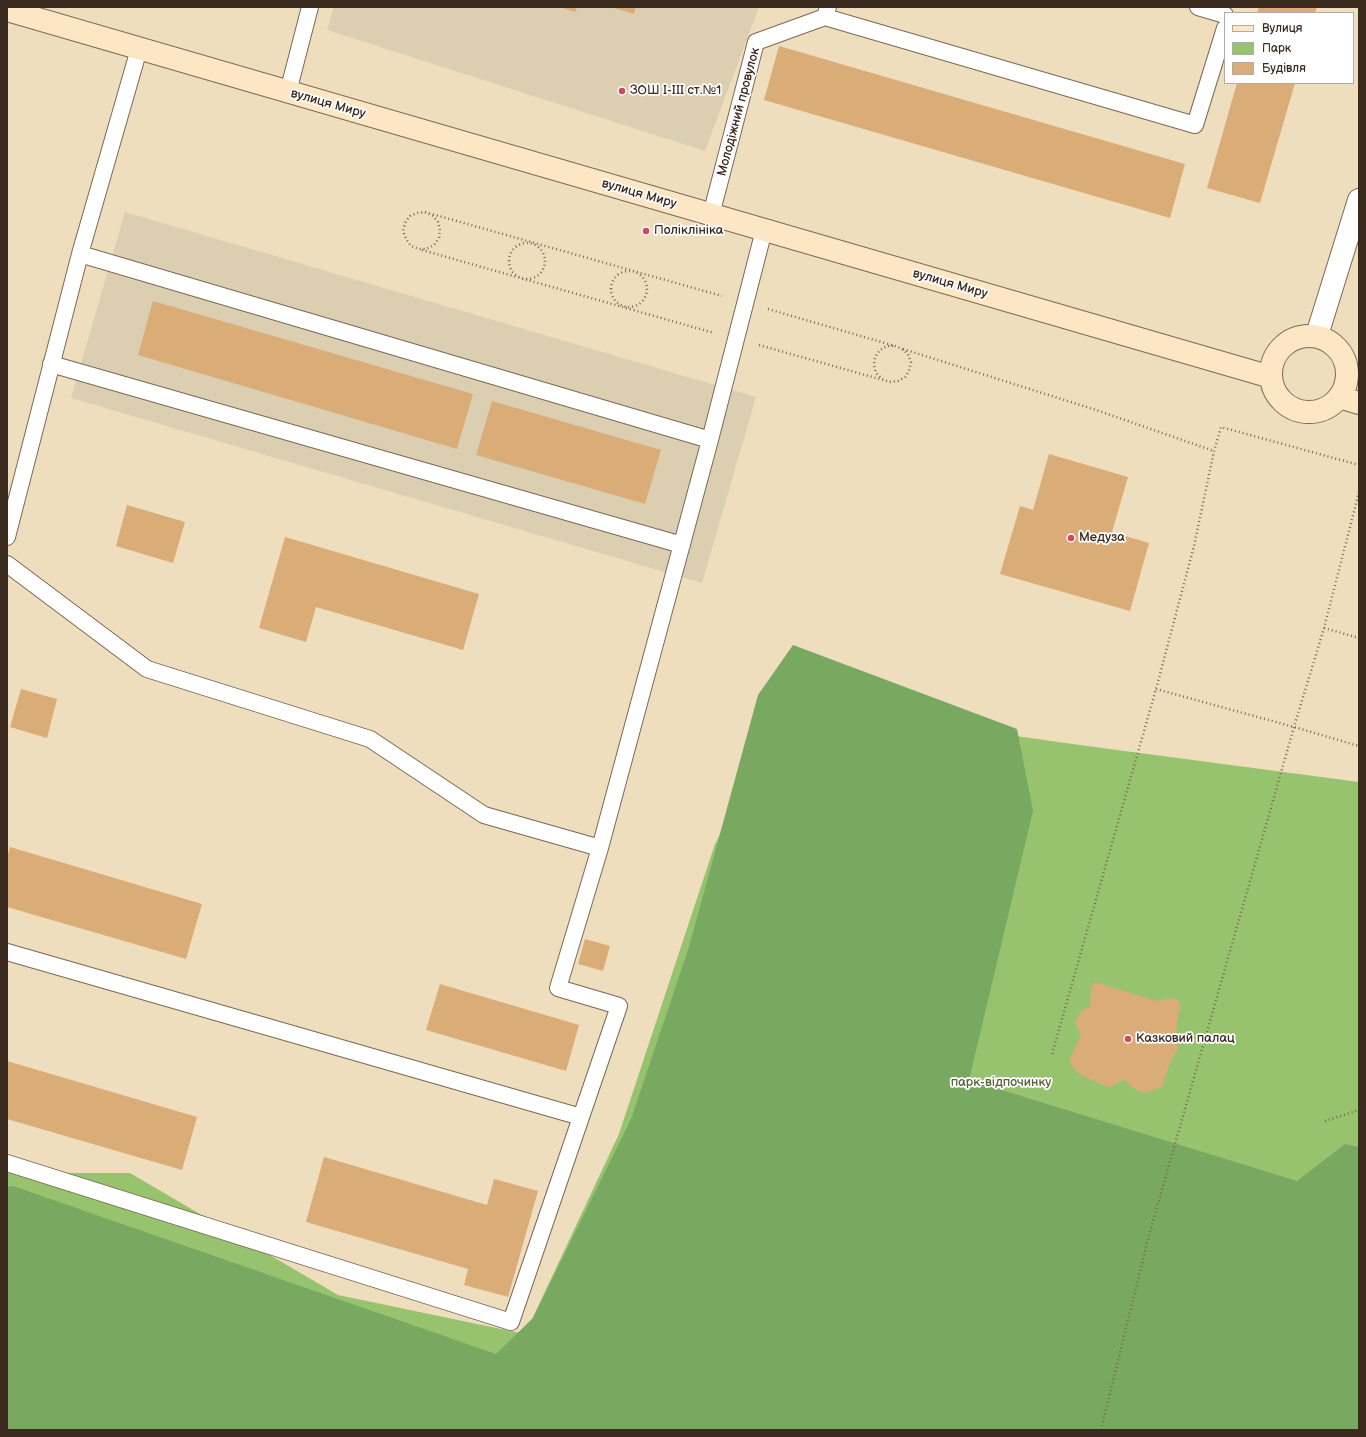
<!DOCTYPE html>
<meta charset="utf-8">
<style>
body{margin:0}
#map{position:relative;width:1366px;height:1437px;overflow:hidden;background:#eedebd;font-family:"Balsamiq Sans",sans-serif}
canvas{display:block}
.frame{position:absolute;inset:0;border:8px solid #3b2a1e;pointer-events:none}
.legend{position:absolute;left:1224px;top:12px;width:130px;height:72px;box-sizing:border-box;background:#fff;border:1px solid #b1aaa5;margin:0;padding:5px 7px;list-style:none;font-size:12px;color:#3b2a1e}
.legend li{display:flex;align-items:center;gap:8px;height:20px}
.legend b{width:20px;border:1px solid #b1aaa5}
</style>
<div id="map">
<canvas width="1366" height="1437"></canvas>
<div class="frame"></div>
<ul class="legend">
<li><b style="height:5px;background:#fce6c4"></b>Вулиця</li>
<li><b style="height:11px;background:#97c26e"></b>Парк</li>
<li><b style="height:11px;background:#daac77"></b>Будівля</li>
</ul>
</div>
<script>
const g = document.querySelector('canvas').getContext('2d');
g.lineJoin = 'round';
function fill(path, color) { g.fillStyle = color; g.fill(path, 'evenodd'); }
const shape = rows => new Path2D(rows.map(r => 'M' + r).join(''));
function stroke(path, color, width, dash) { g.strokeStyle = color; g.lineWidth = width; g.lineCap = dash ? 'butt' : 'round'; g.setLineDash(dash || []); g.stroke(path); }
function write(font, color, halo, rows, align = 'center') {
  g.font = font + ' "Balsamiq Sans",sans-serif'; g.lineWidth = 3.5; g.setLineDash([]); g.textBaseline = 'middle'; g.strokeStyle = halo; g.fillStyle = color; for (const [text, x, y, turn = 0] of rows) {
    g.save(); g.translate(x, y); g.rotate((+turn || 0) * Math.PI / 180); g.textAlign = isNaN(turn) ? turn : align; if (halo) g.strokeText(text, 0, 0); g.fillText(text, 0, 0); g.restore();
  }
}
fill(shape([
 [334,7,759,7,705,151,327,30],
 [125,212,756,397,702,583,71,398]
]), '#dccfb1');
fill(shape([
 [788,704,1087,746,1359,782,1359,1430,7,1430,7,1173,130,1173,338,1295,525,1334,619,1134,715,844]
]), '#97c26e');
fill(shape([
 [793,645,1017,729,1033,811,969,1080,1297,1181,1345,1144,1359,1147,1359,1430,7,1430,7,1187,13,1186,496,1354,533,1318,631,1119,689,947,758,695]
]), '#79a861');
fill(shape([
 [560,7,577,7,575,12],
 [611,7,636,7,634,14],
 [1259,7,1317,7,1315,13,1257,13],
 [779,46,1185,164,1170,218,764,100],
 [1237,83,1295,83,1260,203,1207,188],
 [153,301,473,394,457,449,138,355],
 [492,401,661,450,645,504,476,455],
 [1049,454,1128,477,1112,532,1149,543,1130,611,1000,574,1020,506,1033,510],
 [127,505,185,522,173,563,116,546],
 [285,537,479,594,463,650,316,607,306,642,259,628],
 [21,689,57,699,47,738,10,727],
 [10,847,202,904,186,959,7,907,7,858],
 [585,939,610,946,603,971,578,964],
 [1094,982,1157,1001,1174,998,1179,1001,1180,1007,1177,1023,1176,1036,1178,1049,1169,1065,1162,1087,1143,1093,1130,1086,1125,1079,1110,1087,1091,1080,1076,1072,1069,1061,1081,1035,1075,1023,1081,1011,1090,1006,1091,989],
 [440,984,579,1025,566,1071,426,1030],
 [7,1061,197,1117,182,1170,7,1119],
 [324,1157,487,1205,494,1179,538,1191,508,1297,464,1285,468,1269,306,1222]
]), '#daac77');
const lane = shape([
 [1198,7,1225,15],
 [825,17,1195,125,1225,28],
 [288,92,310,7],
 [711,215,756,42,825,17,828,7],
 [80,254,710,440],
 [51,364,682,545],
 [7,537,80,254,139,49],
 [7,564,147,669,370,739,484,815,600,848,710,440,764,230],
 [7,952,581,1117],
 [7,1163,511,1322,619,1006,558,988,600,848]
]);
const street = shape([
 [1317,335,1359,200]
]);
const secondary = shape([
 [7,10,1271,377],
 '1271 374a38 38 0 1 1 76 0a38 38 0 1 1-76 0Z',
 [1339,397,1359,403]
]);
stroke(lane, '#7a6956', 18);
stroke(street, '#7a6956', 24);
stroke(secondary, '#7a6956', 24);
stroke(shape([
 [425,212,433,216,438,222,440,230,439,238,434,245,426,249,419,249,411,246,406,239,403,231,405,223,410,216,417,213,425,212,722,296],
 '509 261a18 18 0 1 1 36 0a18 18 0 1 1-36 0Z',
 [422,250,714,333],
 '611 289a18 18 0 1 1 36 0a18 18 0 1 1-36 0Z',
 [768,309,895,346,902,349,908,354,911,362,909,371,905,377,898,381,889,382,882,379,876,373,874,365,875,357,880,350,887,346,895,346],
 [759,345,883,380],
 [903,349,1096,410,1214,451],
 [1324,628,1359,638],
 [1156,689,1294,727,1359,746],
 [1052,1054,1156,689,1194,546,1214,451,1221,427,1359,465],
 [1325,1121,1359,1110],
 [1101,1430,1149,1235,1294,727,1324,628,1359,492]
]), '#7a6956', 2.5, [1, 3]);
stroke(lane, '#fff', 16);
stroke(street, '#fff', 22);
stroke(secondary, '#fce6c4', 22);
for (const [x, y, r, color] of [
 [622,91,4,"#d1495b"],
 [646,231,4,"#d1495b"],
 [1071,538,4,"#d1495b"],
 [1128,1039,4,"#d1495b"]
]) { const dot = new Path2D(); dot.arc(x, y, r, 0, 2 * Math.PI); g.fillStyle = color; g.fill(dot); stroke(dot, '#fff', 1.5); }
write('13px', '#3b2a1e', '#fff', [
 ["ЗОШ I-III ст.№1",630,91],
 ["Поліклініка",654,231],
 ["Медуза",1079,538],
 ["Казковий палац",1136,1039]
], 'left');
write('13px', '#3b2a1e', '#fff', [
 ["вулиця Миру",328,104,16],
 ["Молодіжний провулок",739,112,-75],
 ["вулиця Миру",639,194,16],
 ["вулиця Миру",950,284,16]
]);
write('13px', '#5b5f3a', '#fff', [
 ["парк-відпочинку",1001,1083]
]);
</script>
